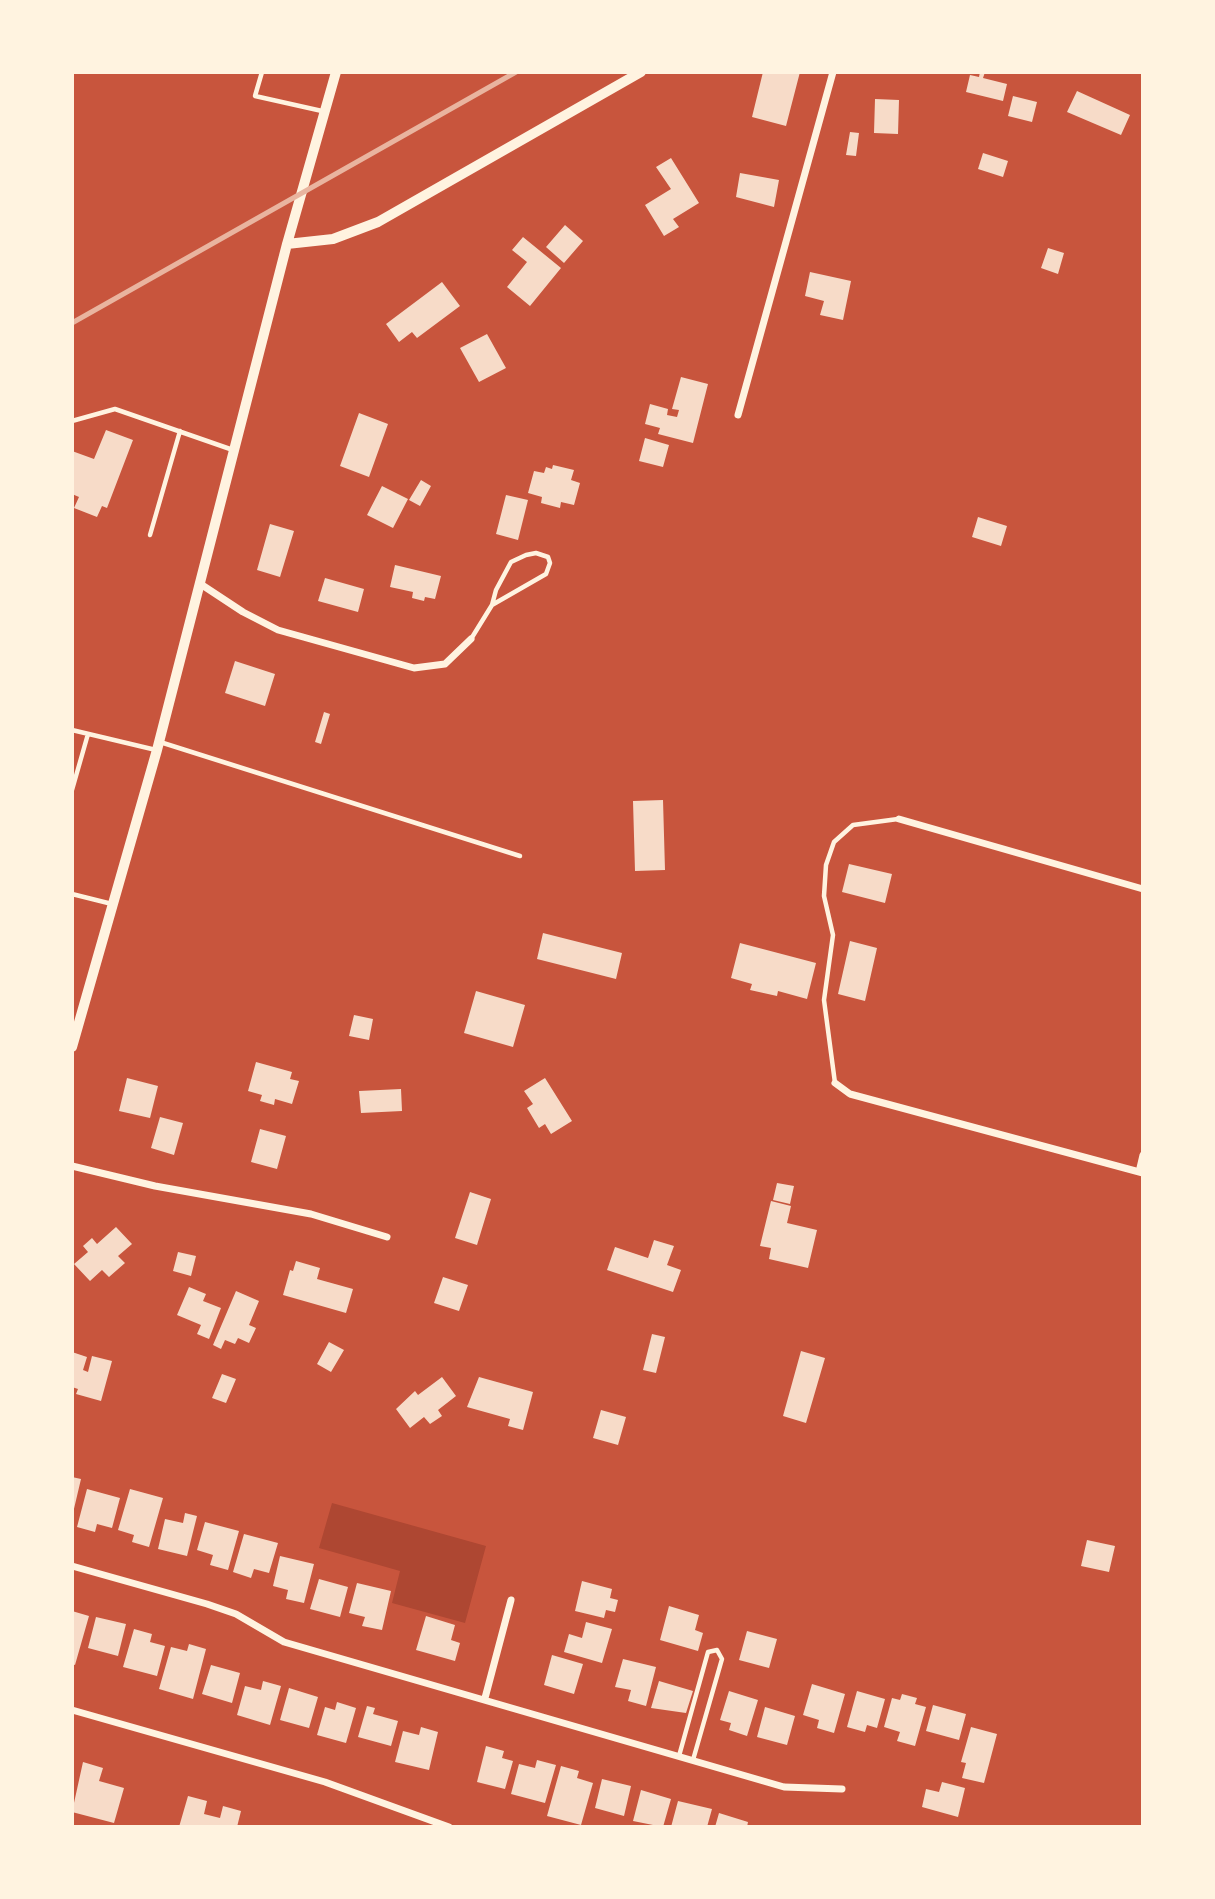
<!DOCTYPE html>
<style>
body{margin:0}
#map{position:relative;width:1215px;height:1899px;overflow:hidden;background:#c8553d;font-family:Cabin,sans-serif}
canvas{display:block}
.frame{position:absolute;inset:0;border:74px solid #fff3e0;pointer-events:none}
</style>
<div id="map">
<canvas width="1215" height="1899"></canvas>
<div class="frame"></div>
</div>
<script>
const g = document.querySelector('canvas').getContext('2d');
g.lineJoin = 'round';
function fill(path, color) { g.fillStyle = color; g.fill(path, 'evenodd'); }
const shape = rows => new Path2D(rows.map(r => 'M' + r).join(''));
function stroke(path, color, width, dash) { g.strokeStyle = color; g.lineWidth = width; g.lineCap = dash ? 'butt' : 'round'; g.setLineDash(dash || []); g.stroke(path); }
fill(shape([
 [332,1503,486,1546,465,1623,392,1603,400,1571,319,1548]
]), '#ae4732');
fill(shape([
 [763,72,800,72,786,126,752,117],
 [980,72,985,72,983,78,1007,84,1003,101,966,92,970,75,979,77],
 [1077,91,1130,115,1121,135,1067,112],
 [1013,96,1037,102,1032,122,1008,116],
 [875,99,899,100,898,134,874,133],
 [850,132,859,133,856,156,846,155],
 [983,153,1008,161,1003,177,978,169],
 [671,158,699,203,673,219,679,227,664,236,645,205,671,189,656,167],
 [740,173,779,180,774,207,736,197],
 [565,225,583,241,564,263,546,247],
 [523,237,561,268,530,306,507,287,527,262,512,250],
 [1048,248,1064,253,1058,274,1041,268],
 [810,272,851,281,843,320,820,315,824,301,805,296],
 [442,282,460,306,417,338,412,332,399,342,386,324],
 [487,334,506,368,479,382,460,348],
 [681,377,708,384,693,443,658,434,660,428,645,424,650,404,668,409,667,415,677,417,679,410,672,409],
 [359,413,388,424,369,477,340,466],
 [106,430,133,440,107,508,102,506,97,517,74,508,79,497,72,494,72,451,94,459],
 [645,438,669,445,663,467,639,461],
 [553,465,574,470,571,480,580,483,574,505,561,502,560,508,541,503,542,497,528,493,534,471,544,473,546,467,552,469],
 [421,480,431,486,420,506,409,500],
 [382,486,408,499,393,528,367,515],
 [506,495,528,500,518,540,496,534],
 [978,517,1007,526,1001,546,972,537],
 [270,524,294,531,280,577,257,570],
 [395,565,441,576,435,599,425,597,424,601,412,598,413,592,390,587],
 [325,578,364,589,358,612,318,601],
 [235,661,275,674,265,706,225,693],
 [324,712,330,714,321,744,315,742],
 [663,800,665,870,635,871,633,801],
 [849,864,892,874,885,903,842,892],
 [543,933,622,953,616,979,537,959],
 [850,941,877,948,865,1001,838,994],
 [740,943,816,963,807,999,778,991,777,996,750,990,752,984,731,978],
 [476,991,525,1005,513,1047,464,1033],
 [354,1015,373,1019,369,1040,349,1036],
 [256,1062,292,1072,290,1079,299,1081,292,1104,275,1099,274,1105,260,1101,262,1095,248,1091],
 [127,1078,158,1086,150,1118,119,1111],
 [545,1078,572,1121,551,1134,545,1124,539,1128,527,1108,533,1104,524,1091],
 [401,1089,402,1111,361,1113,359,1091],
 [160,1117,183,1123,174,1155,151,1148],
 [260,1129,286,1136,277,1169,251,1162],
 [777,1183,794,1186,790,1204,773,1200],
 [470,1192,491,1199,477,1245,455,1238],
 [771,1201,791,1206,787,1223,817,1230,808,1268,769,1259,771,1248,760,1246],
 [116,1227,132,1244,118,1256,125,1263,109,1277,102,1270,90,1281,74,1264,88,1252,83,1246,92,1238,97,1244],
 [654,1240,674,1246,667,1265,681,1270,673,1292,607,1270,615,1247,648,1258],
 [178,1252,196,1256,191,1276,173,1271],
 [296,1261,320,1268,317,1279,353,1289,346,1313,283,1295,290,1270,293,1271],
 [443,1277,468,1285,459,1311,434,1303],
 [189,1287,206,1294,203,1301,221,1308,209,1339,197,1334,201,1325,177,1315],
 [236,1291,259,1301,249,1325,256,1328,249,1343,238,1338,235,1344,225,1340,221,1349,213,1345],
 [652,1334,665,1337,656,1373,643,1370],
 [329,1342,344,1350,331,1372,317,1364],
 [801,1351,825,1358,806,1423,783,1416],
 [72,1352,87,1357,83,1370,88,1372,92,1356,112,1361,101,1401,76,1394,78,1389,72,1387],
 [222,1374,236,1379,226,1403,212,1398],
 [442,1377,456,1396,438,1410,442,1416,430,1424,424,1417,410,1428,396,1409,415,1391,418,1395],
 [479,1377,533,1392,523,1430,508,1426,510,1419,467,1407],
 [601,1410,626,1417,618,1445,593,1438],
 [72,1477,81,1479,73,1513,72,1513],
 [87,1489,120,1498,112,1528,97,1524,95,1532,77,1527],
 [130,1489,163,1498,149,1547,132,1542,134,1535,118,1530],
 [185,1513,197,1516,187,1556,158,1549,165,1519,183,1523],
 [205,1522,239,1531,228,1570,210,1565,213,1555,197,1550],
 [244,1534,278,1543,269,1573,254,1569,251,1578,233,1572],
 [1087,1540,1115,1546,1109,1572,1081,1566],
 [280,1556,314,1564,304,1603,286,1599,288,1590,273,1586],
 [319,1579,348,1587,340,1617,310,1609],
 [582,1581,612,1589,610,1598,618,1600,615,1612,606,1610,604,1618,575,1611],
 [357,1583,391,1591,382,1630,362,1626,365,1617,349,1613],
 [669,1606,699,1615,695,1630,703,1633,698,1651,660,1640],
 [72,1611,89,1616,75,1665,72,1664],
 [426,1616,455,1625,451,1640,460,1643,455,1661,416,1650],
 [96,1617,126,1624,118,1656,88,1648],
 [586,1622,612,1629,602,1663,564,1652,569,1634,582,1638],
 [134,1629,152,1634,150,1642,165,1646,157,1676,123,1667],
 [747,1631,777,1639,769,1668,739,1660],
 [189,1644,206,1649,193,1699,159,1689,171,1647,187,1651],
 [552,1655,583,1664,574,1694,544,1685],
 [623,1659,656,1667,646,1706,628,1701,631,1690,615,1687],
 [211,1665,240,1673,232,1703,202,1694],
 [263,1681,281,1686,270,1725,237,1715,245,1686,261,1690],
 [659,1681,693,1691,686,1713,651,1708],
 [812,1684,845,1694,834,1733,817,1728,819,1720,803,1715],
 [289,1688,318,1697,309,1728,280,1720],
 [729,1691,758,1700,747,1736,729,1730,731,1723,720,1720],
 [857,1691,885,1699,877,1728,867,1725,865,1732,847,1727],
 [902,1694,917,1698,915,1704,926,1707,915,1746,897,1741,900,1732,884,1727,892,1698,900,1700],
 [337,1702,356,1708,346,1743,317,1735,325,1707,335,1710],
 [933,1705,966,1714,959,1740,926,1731],
 [367,1706,375,1708,373,1714,398,1721,391,1746,358,1737],
 [765,1707,795,1716,787,1745,757,1737],
 [421,1727,438,1732,429,1770,395,1762,403,1731,419,1735],
 [971,1727,997,1734,984,1783,962,1778,966,1763,961,1762],
 [486,1746,504,1751,502,1758,513,1761,505,1789,477,1782],
 [537,1760,556,1765,545,1803,511,1794,519,1764,535,1768],
 [83,1762,103,1768,99,1781,124,1788,114,1823,72,1812],
 [561,1766,579,1771,577,1778,593,1783,581,1825,547,1816],
 [602,1779,631,1786,624,1816,595,1808],
 [942,1782,965,1788,958,1817,922,1807,926,1789,939,1792],
 [641,1790,671,1799,663,1827,633,1821],
 [188,1796,207,1801,204,1814,220,1818,223,1806,241,1811,237,1827,179,1827],
 [678,1801,712,1809,707,1827,671,1827],
 [719,1813,748,1822,747,1827,715,1827]
]), '#f7dbc8');
stroke(shape([
 [262,72,255,96,322,111],
 [72,421,115,409,233,450],
 [150,535,180,431],
 [471,639,492,605,546,574,550,563,548,557,536,553,526,555,511,562,496,590,492,605],
 [72,730,156,750],
 [160,742,520,856],
 [72,790,88,734],
 [72,894,112,904],
 [835,1083,824,1000,833,935,824,896,826,865,834,842,853,825,898,819],
 [679,1756,708,1652,717,1650,722,1659,693,1760]
]), '#fff3e0', 4.5);
stroke(shape([
 [738,415,833,72],
 [199,583,243,612,278,630,414,668,445,664,471,639],
 [899,819,1143,889],
 [835,1083,850,1094,1143,1173],
 [72,1166,155,1186,311,1214,387,1237],
 [1139,1172,1143,1155],
 [72,1566,207,1604,236,1614,284,1642,784,1787,842,1789],
 [485,1698,511,1600],
 [72,1710,325,1782,449,1827]
]), '#fff3e0', 7);
stroke(shape([
 [287,244,333,239,378,222,641,72],
 [72,1047,157,750,287,244,336,72]
]), '#fff3e0', 10);
stroke(shape([
 [72,323,516,72]
]), '#e9b49f', 5);
</script>
